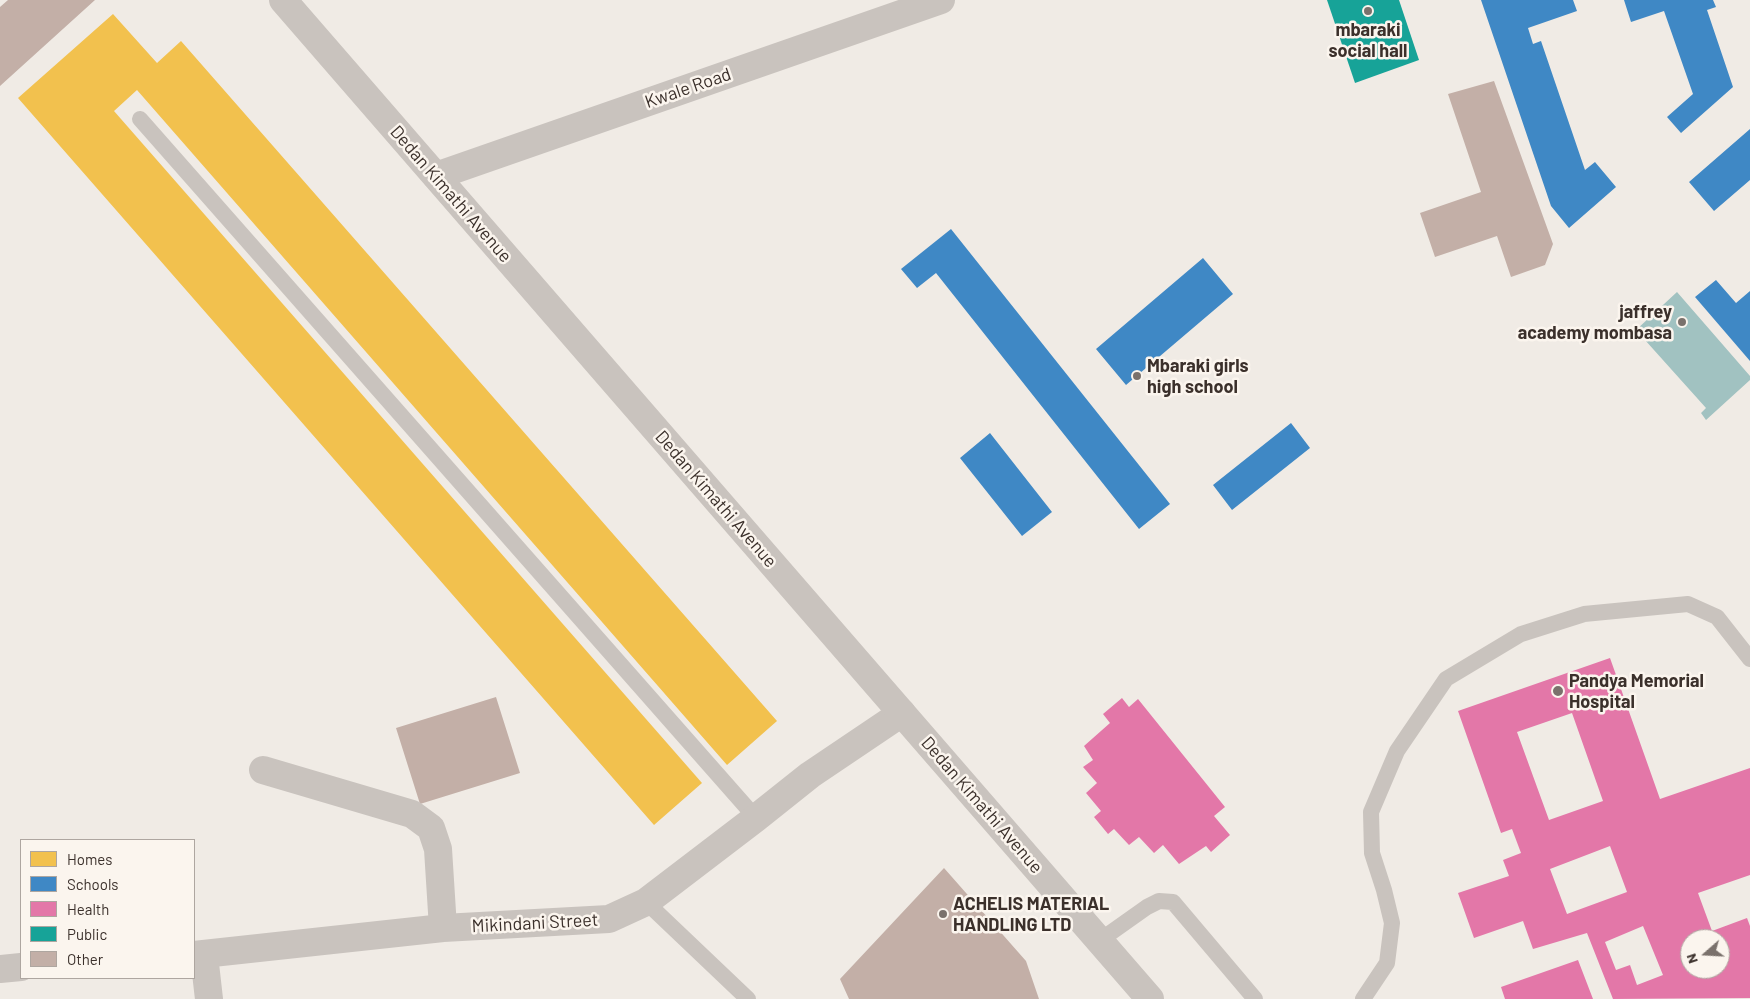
<!DOCTYPE html>
<style>
body{margin:0}
#map{position:relative;width:1750px;height:999px;overflow:hidden;background:#f0ebe5;font-family:Barlow,sans-serif}
canvas{display:block}
.legend{position:absolute;left:20px;top:839px;width:175px;height:140px;box-sizing:border-box;background:#fbf5ee;border:1px solid #aea6a0;margin:0;padding:6px 9px;list-style:none;font-size:15px;color:#3b302b}
.legend li{display:flex;align-items:center;gap:10px;height:25px}
.legend b{width:25px;border:1px solid #aea6a0}
.north{position:absolute;left:1680px;top:929px;width:50px;height:50px;box-sizing:border-box;background:#fbf5ee;border:1px solid #aea6a0;border-radius:50%;rotate:251deg;font-size:14px;font-weight:700;line-height:20px;text-align:center;color:#3b302b}
.north::after{content:'';display:block;margin:auto;width:18px;height:22px;background:#7a716c;clip-path:polygon(50% 0,100% 100%,50% 72%,0 100%)}
</style>
<div id="map">
<canvas width="1750" height="999"></canvas>
<ul class="legend">
<li><b style="height:14px;background:#f2c14e"></b>Homes</li>
<li><b style="height:14px;background:#3f88c5"></b>Schools</li>
<li><b style="height:14px;background:#e377a8"></b>Health</li>
<li><b style="height:14px;background:#17a398"></b>Public</li>
<li><b style="height:14px;background:#c3afa7"></b>Other</li>
</ul>
<div class="north">N</div>
</div>
<script>
const g = document.querySelector('canvas').getContext('2d');
g.lineJoin = 'round';
function fill(path, color) { g.fillStyle = color; g.fill(path, 'evenodd'); }
const shape = rows => new Path2D(rows.map(r => 'M' + r).join(''));
function stroke(path, color, width, dash) { g.strokeStyle = color; g.lineWidth = width; g.lineCap = dash ? 'butt' : 'round'; g.setLineDash(dash || []); g.stroke(path); }
function write(font, color, halo, rows, align = 'center') {
  g.font = font + ' Barlow,sans-serif'; g.lineWidth = 5; g.setLineDash([]); g.textBaseline = 'middle'; g.strokeStyle = halo; g.fillStyle = color; for (const [text, x, y, turn = 0] of rows) {
    g.save(); g.translate(x, y); g.rotate((+turn || 0) * Math.PI / 180); g.textAlign = isNaN(turn) ? turn : align; if (halo) g.strokeText(text, 0, 0); g.fillText(text, 0, 0); g.restore();
  }
}
fill(shape([
 [1677,292,1750,376,1750,380,1706,420,1701,413,1706,408,1636,330]
]), '#a1c2c1');
fill(shape([
 [113,14,157,63,181,41,777,721,727,765,137,90,114,111,702,783,654,825,18,98]
]), '#f2c14e');
fill(shape([
 [1481,0,1573,0,1577,11,1528,28,1533,44,1541,41,1585,170,1595,162,1616,187,1569,228,1551,206],
 [1624,0,1713,0,1716,7,1707,10,1733,87,1681,133,1667,117,1693,94,1664,11,1631,22],
 [1750,129,1750,180,1714,211,1689,182],
 [951,229,1170,504,1139,529,936,273,917,288,901,269],
 [1203,258,1233,294,1126,385,1096,349],
 [1716,280,1736,303,1750,291,1750,361,1695,297],
 [1291,423,1310,448,1232,510,1213,485],
 [990,433,1052,512,1022,536,960,458]
]), '#3f88c5');
fill(shape([
 [1610,658,1660,799,1750,768,1750,875,1698,893,1712,931,1747,918,1750,926,1750,998,1613,999,1587,933,1533,949,1523,921,1474,938,1458,893,1509,876,1503,860,1521,853,1512,829,1501,833,1458,711],
 [1572,713,1603,801,1549,820,1517,732],
 [1610,846,1627,892,1567,914,1550,869],
 [1643,926,1663,975,1637,985,1630,965,1616,970,1605,942],
 [1690,939,1720,939,1720,969,1690,969],
 [1122,698,1129,707,1138,699,1225,807,1214,816,1230,835,1211,852,1206,846,1179,864,1163,845,1154,853,1139,837,1129,845,1114,829,1108,834,1094,817,1101,811,1086,793,1097,783,1083,767,1093,760,1084,746,1110,723,1103,714],
 [1578,960,1593,999,1505,999,1501,987]
]), '#e377a8');
fill(shape([
 [1327,0,1399,0,1419,60,1355,83]
]), '#17a398');
fill(shape([
 [8,0,95,0,0,86,0,7],
 [1494,81,1553,244,1545,265,1511,277,1497,236,1435,257,1420,213,1481,192,1448,94],
 [496,697,520,773,420,804,396,728],
 [944,868,1026,961,1039,999,849,999,840,979]
]), '#c3afa7');
stroke(shape([
 [140,119,756,818],
 [646,902,748,999],
 [1099,941,1147,907,1159,901,1173,902,1255,999],
 [1363,999,1387,963,1392,923,1384,890,1372,853,1371,812,1397,751,1446,679,1521,634,1584,614,1688,604,1717,617,1750,659]
]), '#c9c3be', 16);
stroke(shape([
 [436,176,941,0],
 [263,770,412,814,431,828,438,849,443,928],
 [194,955,443,928,609,919,646,902,756,818,810,775,902,713],
 [204,955,209,999],
 [0,969,21,967]
]), '#c9c3be', 28);
stroke(shape([
 [283,0,1150,999]
]), '#c9c3be', 28);
for (const [x, y, r, color] of [
 [1368,11,5,"#7a716c"],
 [1682,322,5,"#7a716c"],
 [1137,376,5,"#7a716c"],
 [1558,691,6,"#7a716c"],
 [943,914,5,"#7a716c"]
]) { const dot = new Path2D(); dot.arc(x, y, r, 0, 2 * Math.PI); g.fillStyle = color; g.fill(dot); stroke(dot, '#fbf5ee', 2); }
write('bold 18px', '#3b302b', '#fbf5ee', [
 ["mbaraki",1368,30,"center"],
 ["social hall",1368,51,"center"],
 ["jaffrey",1672,312,"right"],
 ["academy mombasa",1672,333,"right"],
 ["Mbaraki girls",1147,366],
 ["high school",1147,387],
 ["Pandya Memorial",1569,681],
 ["Hospital",1569,702],
 ["ACHELIS MATERIAL",953,904],
 ["HANDLING LTD",953,925]
], 'left');
write('18px', '#3b302b', '#fbf5ee', [
 ["Kwale Road",688,88,-19],
 ["Dedan Kimathi Avenue",451,194,49],
 ["Dedan Kimathi Avenue",716,499,49],
 ["Dedan Kimathi Avenue",982,805,49],
 ["Mikindani Street",535,923,-3]
]);
</script>
